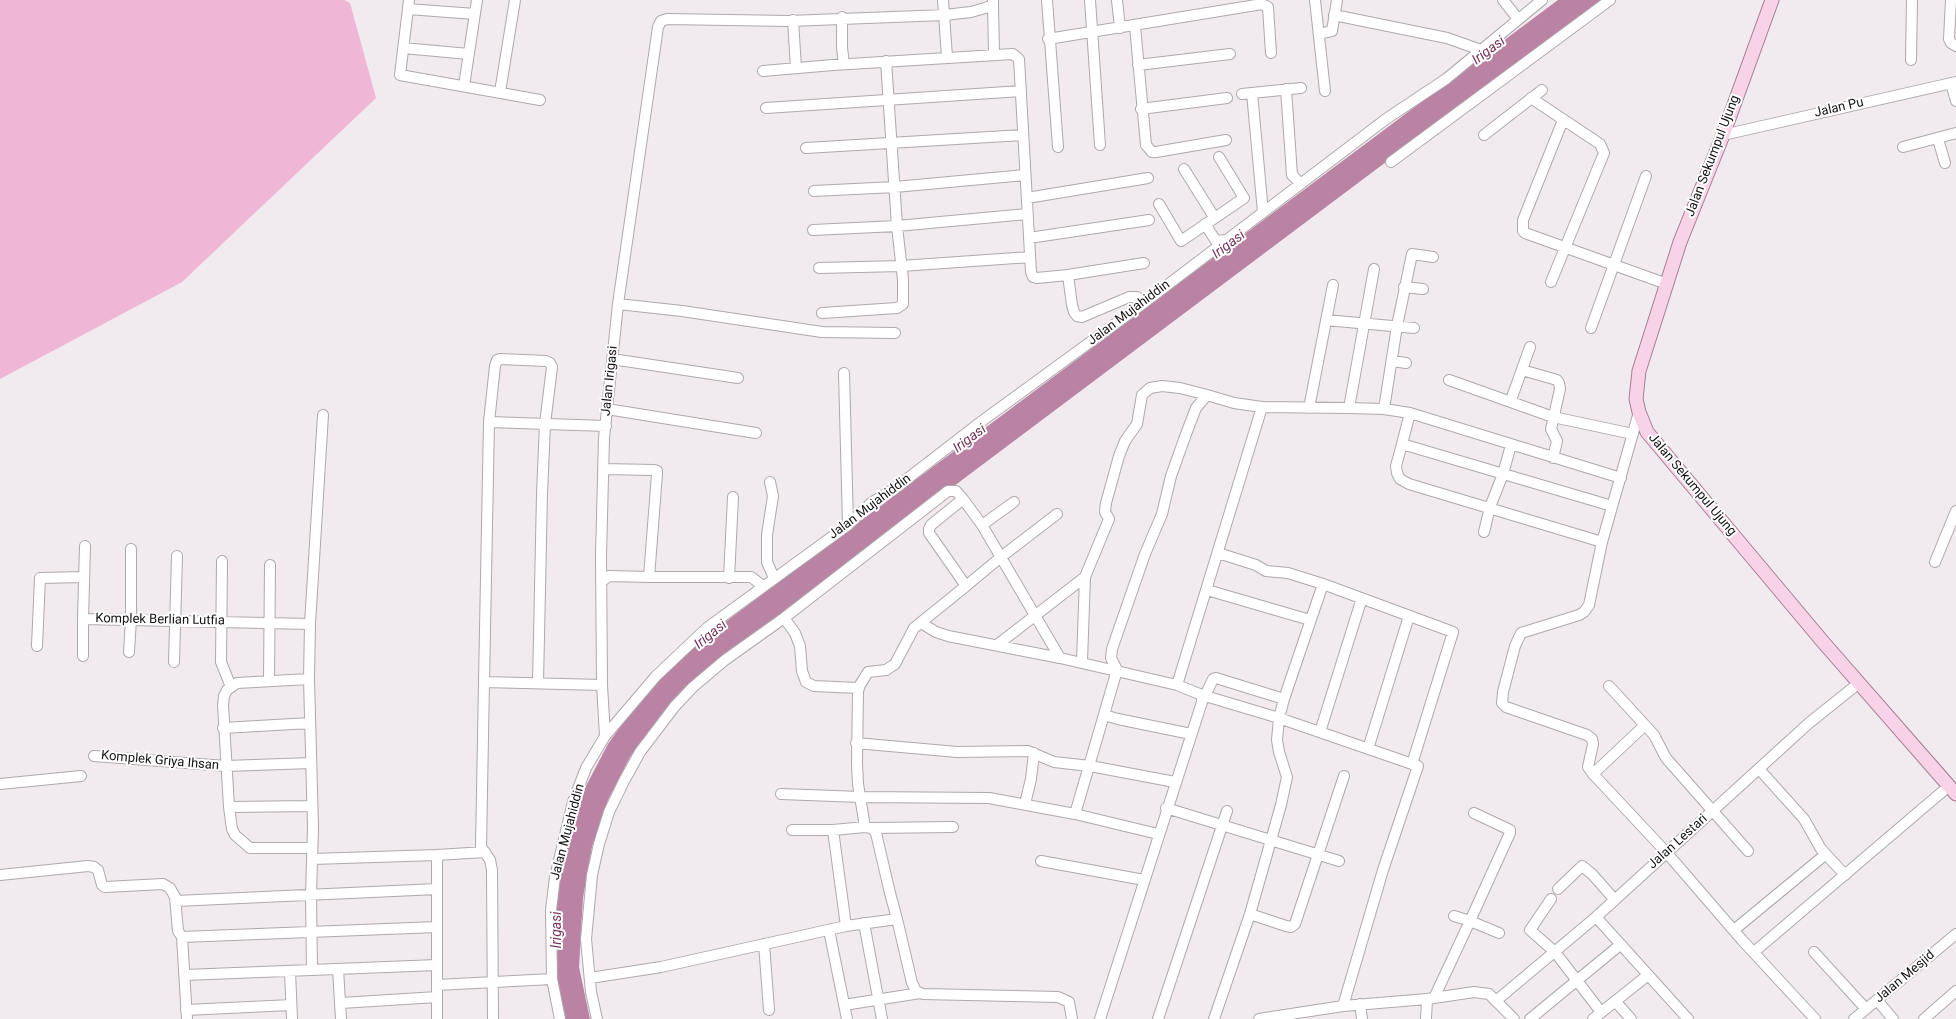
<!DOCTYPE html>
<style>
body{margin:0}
canvas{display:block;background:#f1eaee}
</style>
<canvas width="1956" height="1019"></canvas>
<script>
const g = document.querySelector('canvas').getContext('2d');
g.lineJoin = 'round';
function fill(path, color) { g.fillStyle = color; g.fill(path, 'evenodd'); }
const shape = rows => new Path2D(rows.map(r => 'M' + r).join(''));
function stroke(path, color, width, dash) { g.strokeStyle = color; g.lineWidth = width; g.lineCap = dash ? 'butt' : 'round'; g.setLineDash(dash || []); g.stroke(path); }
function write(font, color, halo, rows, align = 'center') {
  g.font = font + ' Roboto,sans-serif'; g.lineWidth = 4; g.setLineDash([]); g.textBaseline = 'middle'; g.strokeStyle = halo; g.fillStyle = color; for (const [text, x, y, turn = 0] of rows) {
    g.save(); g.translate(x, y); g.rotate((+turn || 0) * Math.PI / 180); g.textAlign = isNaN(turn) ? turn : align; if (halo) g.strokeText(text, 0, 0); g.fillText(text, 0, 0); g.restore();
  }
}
fill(shape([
 [0,0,344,0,350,3,376,98,182,282,0,379]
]), '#efb6d6');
fill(shape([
 [1558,0,1602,0,702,675,662,714,630,757,608,800,592,847,583,898,579,967,590,1019,563,1019,554,959,555,903,567,839,586,786,608,744,632,710,659,679,695,645,736,614]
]), '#ba83a3');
const minor = shape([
 [409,0,400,75,540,100],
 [943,0,947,57],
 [1047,0,1058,147],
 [1090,0,1100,145],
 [1117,0,1120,28],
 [1315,0,1325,91],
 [1503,0,1518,19],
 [1951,0,1949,39,1951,43,1956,46],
 [993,5,994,54],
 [408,9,475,14],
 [1334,15,1447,38,1481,50],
 [842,17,842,48,844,64],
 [793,20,796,68],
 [1135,26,1146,145,1152,152,1156,152,1226,140],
 [1319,34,1332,31,1337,0],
 [1048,39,1262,4,1268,7,1271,53],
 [403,48,469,54],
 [1911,60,1912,0],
 [1138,65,1230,54],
 [763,71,833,65,1013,54,1019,59,1031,272,1033,277,1037,278,1068,275,1072,305,1074,312,1077,316,1082,317,1129,297,1137,297,1145,302],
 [1951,83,1956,101],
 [464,86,477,0],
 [1286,89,1292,175,1300,183],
 [500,92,515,0],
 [1252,93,1263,212],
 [1242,94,1301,88],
 [1531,98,1600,144,1604,153,1551,282],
 [766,108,1021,91],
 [1141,109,1227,98],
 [1563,120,1523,220,1523,231,1525,233,1667,284],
 [1484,135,1542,90],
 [1723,135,1956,82],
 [1938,139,1945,163],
 [1903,147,1956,133],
 [806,148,1023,135],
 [1391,162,1610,0],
 [1184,169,1214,217],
 [814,191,895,187,1025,175],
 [1027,198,1148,178],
 [1159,204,1181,241,1244,198,1219,157],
 [1205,224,1216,241,1226,240],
 [813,230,897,226,1027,214],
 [1029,238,1149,220],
 [819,268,901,266,1030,257],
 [1068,275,1144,263],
 [1404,287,1423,289],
 [618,304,658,27,661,21,667,19,789,21,945,15,971,12,985,8,993,5,993,0],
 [822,313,897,308,903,304,903,280,897,226,886,61],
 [1326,320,1414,328],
 [1591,328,1646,176],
 [612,359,738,378],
 [1392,361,1406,363],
 [1522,370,1557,380,1559,383,1560,389,1551,429,1557,441,1553,458],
 [844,373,848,525],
 [1449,380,1553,417,1633,434],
 [1511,400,1530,347],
 [1309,408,1333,285],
 [1349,408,1374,269],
 [607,409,756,433],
 [1384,409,1397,326,1412,254,1433,257],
 [1639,412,1602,542,1589,605,1584,612,1579,615,1521,633,1515,646,1503,692,1502,703,1506,707,1587,735,1592,739,1593,744,1588,767,1593,774,1666,852,1742,940,1815,1019],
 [1410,413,1402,444,1612,506],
 [489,422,606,426],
 [1402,444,1396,466,1397,473,1400,479,1409,484,1602,542],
 [770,482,773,496,767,535,767,562,774,578],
 [1014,502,982,525,1060,658,1177,685,1202,695,1202,702,1100,1019],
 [982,525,963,499,931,525,929,529,929,533,966,586,1001,557,1057,514],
 [1484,532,1490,507,1503,474,1511,445],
 [85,546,83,619,310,624],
 [1218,553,1256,565,1266,571,1288,573,1323,584,1453,632,1412,764],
 [222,561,221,662,231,687],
 [1935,562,1956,511],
 [649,577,751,577,763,586],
 [729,578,733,497],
 [601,582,609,576,649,577,657,474,657,471,654,470,603,469],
 [1207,590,1310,620],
 [784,618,795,633,800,646,802,671,806,682,814,686,858,688],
 [83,619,83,656],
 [921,623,936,632,948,636,1060,658],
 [997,645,1085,577],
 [37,646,40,578,84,577],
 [129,652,131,619,131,549],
 [1082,661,1085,577,1109,519,1105,512,1106,503,1119,456,1125,441,1137,424,1142,395,1150,388,1162,386,1180,388,1207,395],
 [174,662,177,556],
 [309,679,237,683,227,690,224,696,223,705,229,807,232,829,235,835,250,848,312,848],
 [269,680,270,565],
 [484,682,481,847,490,860,492,870,493,1019],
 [538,683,542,494,545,424,552,367,550,363,546,361,500,359,497,360,495,366,489,422,484,682,602,685],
 [1177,685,1262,407],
 [1609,686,1654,735,1666,758,1748,851],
 [1202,695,1279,718,1418,766,1383,870,1343,1006],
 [1205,696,1213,679,1216,678,1284,699,1279,718,1277,740,1279,752,1287,777,1281,805,1250,914,1214,1019],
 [1284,699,1323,584],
 [1104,715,1118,719,1191,734],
 [223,728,310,723],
 [1320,732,1362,598],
 [605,736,602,685,601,556,604,438,618,304,682,311,822,332,895,333],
 [856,743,957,752,1028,751,1054,762,1090,766,1175,782],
 [1368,749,1409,616],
 [94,756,226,766,311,763],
 [1759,769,1804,819,1821,849,1845,875],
 [1593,774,1645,725],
 [0,784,81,776],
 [781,794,860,797,989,798,1075,814,1158,834],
 [1025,804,1031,779,1034,753],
 [229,807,312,806],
 [1166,808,1339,861],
 [1474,813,1510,830,1510,833,1470,921,1499,933],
 [1075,814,1117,670,1111,658,1112,649,1145,554,1162,514,1171,476,1186,434,1196,408,1207,395,1234,403,1262,407,1349,408,1384,409,1410,413,1621,478],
 [865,827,858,784,857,763,858,691,860,685,868,672,886,670,895,664,914,628,966,586],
 [872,828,953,827],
 [792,830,833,830],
 [312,859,437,855],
 [1041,861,1144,880],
 [0,875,88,866,94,867,98,870,102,885,105,887,163,884,170,888,175,897,178,931,182,937,437,927],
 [1558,889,1582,866,1592,874,1614,899],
 [1551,899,1530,930,1555,952,1601,1012],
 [176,901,437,889],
 [1250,914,1286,926,1291,927,1295,924,1344,776],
 [1596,917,1688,1019],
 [897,919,846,926,833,830,865,827,872,828,876,833,890,893,897,919,912,983,916,991,923,994,1058,997,1069,1002,1072,1019],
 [864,923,882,1019],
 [829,930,847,1019],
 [1734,930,1826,854],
 [182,937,187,1019],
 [764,944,769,1010],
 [1754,952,1949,786],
 [1814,952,1866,1009],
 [338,969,341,1019],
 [312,970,311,895,313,827,309,679,310,624,323,415],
 [290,971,292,1019],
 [185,975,437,965],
 [590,978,661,967,846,926],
 [437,985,552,979],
 [1434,998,1470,921,1454,916],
 [1497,1000,1596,917,1809,723,1859,683],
 [1877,1000,1893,1019],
 [1615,1001,1631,1019],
 [341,1003,437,997],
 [1360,1004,1362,1019],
 [844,1005,920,993],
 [186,1010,291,1005],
 [437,1019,437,855,485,852],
 [560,1019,552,979,551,910,555,877,573,802,586,768,605,736,656,676,708,627,848,525,871,503,894,489,982,421,1145,302,1386,119,1446,79,1542,0],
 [597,1019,591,992,586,939,592,875,599,844,609,812,624,781,640,752,675,706,693,687,725,660,784,618,948,491,956,491,963,499],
 [1158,1019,1227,811],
 [1259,1019,1343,1006,1427,999,1474,992,1489,994,1514,1019],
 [1426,1019,1427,999],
 [1530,1019,1620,945],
 [1593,1019,1648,975],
 [1854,1019,1956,934],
 [1924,1019,1956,991]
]);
const major = shape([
 [1772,0,1723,135,1680,242,1639,371,1636,399,1639,412,1647,432,1823,642,1956,794]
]);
stroke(minor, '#afa8ac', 12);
stroke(major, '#a67d94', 15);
stroke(minor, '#fff', 10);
stroke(major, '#f8d3e8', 13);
write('13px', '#141213', '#fff', [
 ["Jalan Pu",1839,108,-13],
 ["Jalan Sekumpul Ujung",1713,156,-69],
 ["Jalan Mujahiddin",1129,313,-37],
 ["Jalan Irigasi",610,381,-84],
 ["Jalan Sekumpul Ujung",1692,485,50],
 ["Jalan Mujahiddin",870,507,-37],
 ["Komplek Berlian Lutfia",160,620,1],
 ["Komplek Griya Ihsan",160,761,5],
 ["Jalan Mujahiddin",568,832,-75],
 ["Jalan Lestari",1678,842,-42],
 ["Jalan Mesjid",1905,977,-40]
]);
write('italic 14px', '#77335e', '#fff', [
 ["Irigasi",1489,51,-37],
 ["Irigasi",1229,245,-37],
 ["Irigasi",970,439,-37],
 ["Irigasi",711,635,-39],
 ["Irigasi",557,930,-90]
]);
</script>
